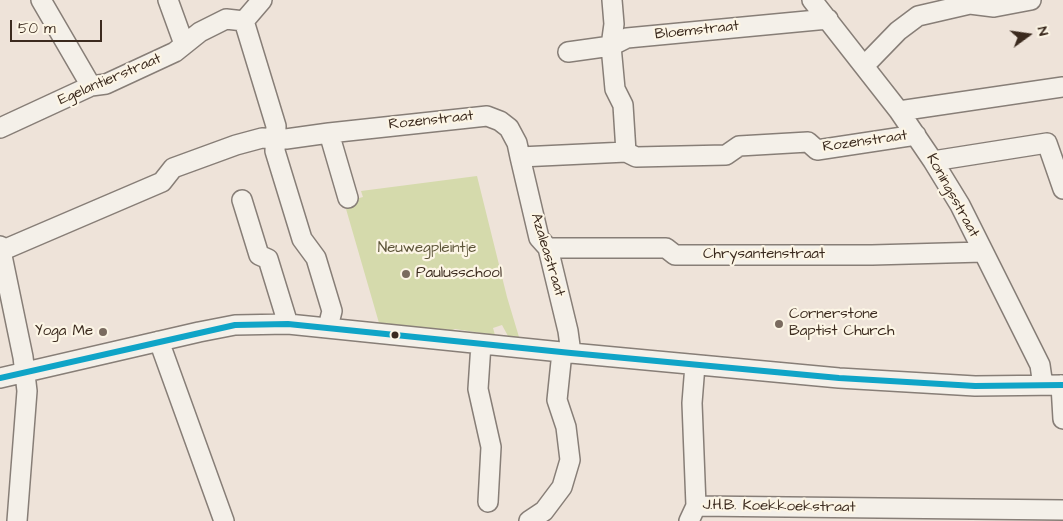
<!DOCTYPE html>
<style>
body{margin:0}
#map{position:relative;width:1063px;height:521px;overflow:hidden;background:#eee3d9;font-family:"Architects Daughter",sans-serif}
canvas{display:block}
.north{position:absolute;left:1003px;top:10px;width:50px;height:50px;-webkit-text-stroke:4px #fcf5e5;paint-order:stroke;rotate:76deg;font-size:14px;font-weight:700;line-height:20px;text-align:center;color:#3b2a1e}
.north::after{content:'';display:block;margin:auto;width:18px;height:22px;background:#3b2a1e;clip-path:polygon(50% 0,100% 100%,50% 72%,0 100%)}
.scale{position:absolute;left:10px;top:20px;width:92px;height:22px;box-sizing:border-box;border:2px solid #3b2a1e;border-top:0;padding-left:6px;font-size:15px;line-height:18px;white-space:nowrap;color:#3b2a1e;-webkit-text-stroke:4px #fcf5e5;paint-order:stroke}
</style>
<div id="map">
<canvas width="1063" height="521"></canvas>
<div class="north">N</div>
<div class="scale">50 m</div>
</div>
<script>
const g = document.querySelector('canvas').getContext('2d');
g.lineJoin = 'round';
function fill(path, color) { g.fillStyle = color; g.fill(path, 'evenodd'); }
const shape = rows => new Path2D(rows.map(r => 'M' + r).join(''));
function stroke(path, color, width, dash) { g.strokeStyle = color; g.lineWidth = width; g.lineCap = dash ? 'butt' : 'round'; g.setLineDash(dash || []); g.stroke(path); }
function write(font, color, halo, rows, align = 'center') {
  g.font = font + ' "Architects Daughter",sans-serif'; g.lineWidth = 4.5; g.setLineDash([]); g.textBaseline = 'middle'; g.strokeStyle = halo; g.fillStyle = color; for (const [text, x, y, turn = 0] of rows) {
    g.save(); g.translate(x, y); g.rotate((+turn || 0) * Math.PI / 180); g.textAlign = isNaN(turn) ? turn : align; if (halo) g.strokeText(text, 0, 0); g.fillText(text, 0, 0); g.restore();
  }
}
fill(shape([
 [477,176,507,297,519,337,508,336,502,325,493,328,495,335,455,329,452,330,379,323,344,202,363,197,361,191]
]), '#d5daac');
const minor = shape([
 [41,0,91,86],
 [168,0,184,44],
 [262,0,244,21,276,126,275,151,302,239,316,258,332,311,330,319,330,328],
 [612,0,614,24,611,46,615,89,623,105,626,152],
 [812,0,899,111,933,161,960,205,1040,365,1042,379,1047,385],
 [568,52,611,46,627,38,828,19],
 [865,65,898,31,918,16,970,4,994,7,1031,0],
 [899,111,1063,87],
 [0,128,91,86,106,84,175,52,200,32,226,19,244,21],
 [329,133,348,198],
 [520,157,539,238,548,248,568,331,571,353],
 [933,161,1047,143,1063,189],
 [242,200,259,255,268,259,288,324],
 [0,246,23,357,27,391,17,521],
 [548,248,666,248,675,255,872,255,983,252],
 [1,251,162,182,173,168,236,145,262,138,286,139,329,133,487,116,500,121,509,128,517,143,520,157,626,152,636,157,726,155,739,146,808,142,817,150,916,135],
 [159,341,224,521],
 [481,344,478,389,491,447,488,502],
 [0,378,199,332,235,325,288,324,571,353,839,378,975,386,1063,385],
 [1061,385,1063,419],
 [696,506,1063,510],
 [529,521,544,511,562,487,570,460,566,427,557,400,562,352],
 [689,521,696,506,692,403,695,365]
]);
stroke(minor, '#877e77', 22);
stroke(minor, '#f4f0e9', 19);
stroke(shape([
 [0,378,235,325,288,324,571,353,839,378,975,386,1063,385]
]), '#0fa4c7', 6);
for (const [x, y, r, color] of [
 [406,274,5,"#7a6b5f"],
 [779,324,5,"#7a6b5f"],
 [103,332,5,"#7a6b5f"],
 [395,335,4.5,"#3b2a1e"]
]) { const dot = new Path2D(); dot.arc(x, y, r, 0, 2 * Math.PI); g.fillStyle = color; g.fill(dot); stroke(dot, '#fcf5e5', 2); }
write('15px', '#3b2a1e', '#fcf5e5', [
 ["Bloemstraat",697,31,-6],
 ["Egelantierstraat",110,80,-23],
 ["Rozenstraat",431,121,-6],
 ["Rozenstraat",865,142,-8],
 ["Koningsstraat",952,196,61],
 ["Azaleastraat",547,255,73],
 ["Chrysantenstraat",764,255],
 ["J.H.B. Koekkoekstraat",779,507,1]
]);
write('15px', '#5c5438', '#fcf5e5', [
 ["Neuwegpleintje",427,249]
]);
write('15px', '#3b2a1e', '#fcf5e5', [
 ["Paulusschool",416,274],
 ["Cornerstone",789,315],
 ["Baptist Church",789,332],
 ["Yoga Me",93,332,"right"]
], 'left');
</script>
